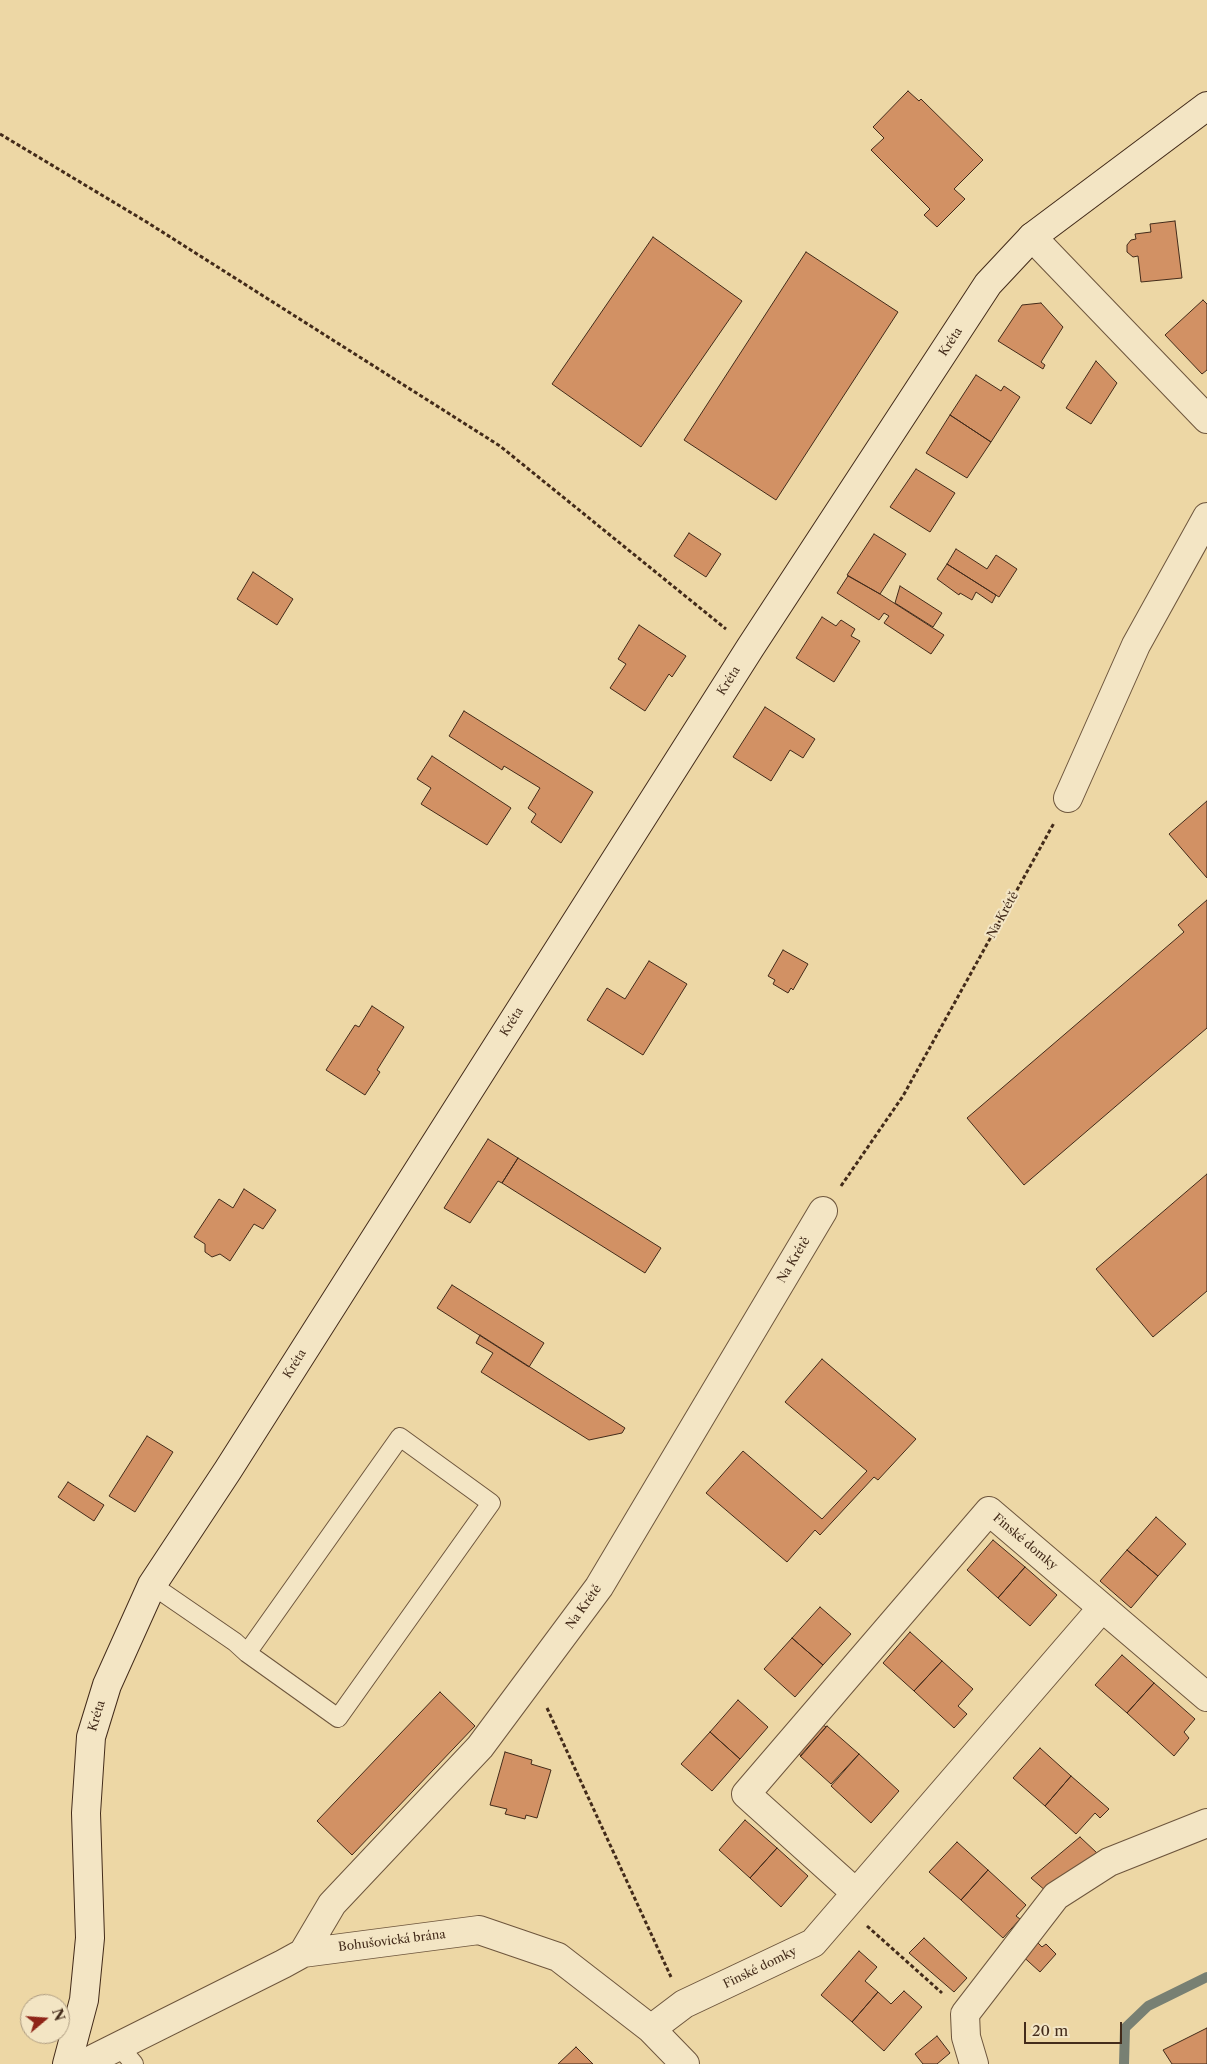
<!DOCTYPE html>
<meta charset="utf-8">
<style>
body{margin:0}
#map{position:relative;width:1207px;height:2064px;overflow:hidden;background:#edd7a5;font-family:"Libre Caslon Text",serif}
canvas{display:block}
.north{position:absolute;left:20px;top:1994px;width:50px;height:50px;box-sizing:border-box;background:#f3e5c4;border:1px solid #ad9b80;border-radius:50%;rotate:72deg;font-size:14px;font-weight:700;line-height:20px;text-align:center;color:#432b1a}
.north::after{content:'';display:block;margin:auto;width:18px;height:22px;background:#8f2418;clip-path:polygon(50% 0,100% 100%,50% 72%,0 100%)}
.scale{position:absolute;left:1024px;top:2022px;width:98px;height:22px;box-sizing:border-box;border:2px solid #432b1a;border-top:0;padding-left:6px;font-size:15px;line-height:18px;white-space:nowrap;color:#432b1a;-webkit-text-stroke:4px #f3e5c4;paint-order:stroke}
</style>
<div id="map">
<canvas width="1207" height="2064"></canvas>
<div class="north">N</div>
<div class="scale">20 m</div>
</div>
<script>
const g = document.querySelector('canvas').getContext('2d');
g.lineJoin = 'round';
const shape = rows => new Path2D(rows.map(r => 'M' + r).join(''));
function stroke(path, color, width, dash) { g.strokeStyle = color; g.lineWidth = width; g.lineCap = dash ? 'butt' : 'round'; g.setLineDash(dash || []); g.stroke(path); }
function fill(path, color) { g.fillStyle = color; g.fill(path, 'evenodd'); }
function write(font, color, halo, rows, align = 'center') {
  g.font = font + ' "Libre Caslon Text",serif'; g.lineWidth = 4; g.setLineDash([]); g.textBaseline = 'middle'; g.strokeStyle = halo; g.fillStyle = color; for (const [text, x, y, turn = 0] of rows) {
    g.save(); g.translate(x, y); g.rotate((+turn || 0) * Math.PI / 180); g.textAlign = isNaN(turn) ? turn : align; if (halo) g.strokeText(text, 0, 0); g.fillText(text, 0, 0); g.restore();
  }
}
stroke(shape([
 [1124,2064,1125,2028,1148,2006,1207,1977]
]), '#788073', 10);
const building = shape([
 [908,91,919,101,921,99,983,160,954,189,965,199,937,227,924,215,930,209,871,150,884,138,873,127,908,91],
 [1175,221,1182,278,1141,282,1138,256,1133,257,1127,252,1127,245,1131,240,1136,239,1135,234,1151,232,1150,224,1175,221],
 [653,237,742,301,641,447,552,384,653,237],
 [806,252,898,312,776,500,684,440,806,252],
 [1203,300,1207,304,1207,370,1202,374,1165,335,1203,300],
 [1041,303,1063,327,1041,362,1045,365,1043,369,998,341,1022,305,1041,303],
 [1096,361,1117,383,1091,424,1066,408,1096,361],
 [976,375,1001,391,1004,386,1020,397,991,442,950,415,976,375],
 [950,415,991,442,967,478,926,453,950,415],
 [916,469,955,493,930,532,890,507,916,469],
 [689,533,721,554,706,577,674,556,689,533],
 [874,534,906,554,880,594,847,575,874,534],
 [956,549,987,569,996,555,1017,569,999,597,947,564,956,549],
 [947,564,996,595,992,603,976,592,972,600,960,593,959,595,937,579,947,564],
 [253,572,293,599,277,625,237,599,253,572],
 [848,576,880,594,944,635,931,654,884,623,889,616,884,613,879,620,837,593,848,576],
 [900,586,942,613,933,627,895,603,900,586],
 [822,617,836,626,841,620,855,629,851,636,860,641,834,682,796,658,822,617],
 [639,625,686,656,672,677,669,674,645,711,610,688,626,664,618,659,639,625],
 [765,707,815,739,803,758,790,750,771,781,733,757,765,707],
 [464,711,593,792,561,843,531,822,536,814,528,808,540,788,504,766,502,770,449,736,464,711],
 [432,756,511,808,487,845,421,804,431,788,417,779,432,756],
 [1207,801,1207,878,1169,834,1207,801],
 [1207,900,1207,1028,1024,1185,967,1118,1184,932,1178,925,1207,900],
 [783,950,808,964,793,990,791,988,788,993,773,984,775,980,768,976,783,950],
 [649,961,687,984,643,1055,587,1020,607,988,625,999,649,961],
 [372,1006,404,1027,377,1070,380,1072,365,1095,326,1070,355,1025,359,1027,372,1006],
 [488,1139,518,1158,502,1183,498,1181,470,1223,444,1208,488,1139],
 [518,1158,661,1248,645,1273,502,1183,518,1158],
 [1207,1174,1207,1291,1153,1337,1096,1269,1207,1174],
 [244,1189,276,1210,263,1229,254,1224,230,1261,220,1254,212,1257,205,1252,205,1244,194,1237,219,1199,233,1208,244,1189],
 [452,1285,544,1343,529,1367,437,1308,452,1285],
 [480,1335,625,1428,622,1433,589,1440,481,1372,493,1353,476,1343,480,1335],
 [822,1359,916,1439,878,1480,874,1477,820,1535,815,1530,787,1562,706,1493,743,1451,822,1519,867,1471,785,1402,822,1359],
 [147,1436,173,1452,135,1512,109,1496,147,1436],
 [68,1482,104,1505,94,1521,58,1497,68,1482],
 [1156,1517,1186,1544,1158,1576,1127,1550,1156,1517],
 [993,1540,1025,1567,998,1598,967,1570,993,1540],
 [1127,1550,1158,1576,1131,1608,1100,1581,1127,1550],
 [1025,1567,1057,1595,1030,1626,998,1598,1025,1567],
 [820,1607,851,1634,823,1665,792,1638,820,1607],
 [910,1632,942,1661,914,1691,883,1663,910,1632],
 [792,1638,823,1665,795,1697,764,1669,792,1638],
 [1122,1655,1154,1683,1127,1713,1095,1685,1122,1655],
 [942,1661,973,1689,958,1706,967,1714,954,1728,914,1691,942,1661],
 [1154,1683,1195,1719,1184,1732,1189,1738,1174,1756,1127,1713,1154,1683],
 [440,1692,475,1726,352,1855,317,1821,440,1692],
 [738,1700,768,1727,740,1759,710,1732,738,1700],
 [817,1720,826,1727,801,1756,793,1748,817,1720],
 [827,1726,859,1754,831,1784,800,1756,827,1726],
 [710,1732,740,1759,712,1791,681,1764,710,1732],
 [1040,1748,1071,1776,1045,1806,1013,1778,1040,1748],
 [505,1752,532,1760,531,1764,551,1770,537,1818,526,1815,525,1819,505,1814,507,1809,490,1805,505,1752],
 [859,1754,899,1791,871,1823,831,1786,859,1754],
 [1071,1776,1109,1809,1100,1818,1095,1813,1076,1834,1045,1806,1071,1776],
 [745,1820,777,1848,750,1878,719,1850,745,1820],
 [1080,1837,1097,1853,1047,1892,1031,1878,1080,1837],
 [957,1842,988,1870,961,1900,929,1872,957,1842],
 [777,1848,808,1876,781,1907,750,1878,777,1848],
 [988,1870,1026,1905,1016,1916,1020,1919,1003,1938,961,1900,988,1870],
 [1032,1937,1042,1947,1046,1944,1056,1954,1040,1972,1018,1952,1032,1937],
 [924,1938,967,1978,954,1992,909,1953,924,1938],
 [859,1951,877,1967,865,1981,878,1992,852,2022,821,1995,859,1951],
 [904,1991,922,2007,884,2051,852,2022,878,1992,891,2004,904,1991],
 [1207,2028,1207,2064,1172,2064,1163,2050,1207,2028],
 [937,2036,950,2053,937,2064,923,2064,915,2054,937,2036],
 [576,2047,593,2064,558,2064,576,2047]
]);
fill(building, '#d29164');
stroke(building, '#432b1a', 1);
const lane = shape([
 [152,1585,235,1642,247,1653,338,1718,491,1503,400,1437,247,1653],
 [119,2046,134,2064]
]);
const street = shape([
 [1032,237,1207,419],
 [1068,798,1136,645,1207,517],
 [856,1893,746,1794,989,1511,1207,1697],
 [303,1953,332,1904,480,1747,599,1587,823,1211],
 [651,2029,684,2004,813,1943,1102,1608],
 [83,2064,283,1964,303,1953,479,1930,558,1957,651,2029,685,2064],
 [974,2064,966,2037,965,2014,1056,1896,1109,1862,1207,1823]
]);
const secondary = shape([
 [67,2064,84,2000,90,1938,86,1813,91,1737,107,1685,152,1585,228,1470,750,648,988,284,1032,237,1207,106]
]);
stroke(lane, '#6e563d', 20);
stroke(street, '#6e563d', 30);
stroke(secondary, '#432b1a', 30);
stroke(shape([
 [0,134,145,221,500,446,726,629],
 [841,1186,903,1096,1054,823],
 [547,1708,671,1977],
 [867,1926,942,1993]
]), '#432b1a', 3, [4, 2.5]);
stroke(lane, '#f3e5c4', 18);
stroke(street, '#f3e5c4', 28);
stroke(secondary, '#f3e5c4', 28);
write('12px', '#432b1a', '#f3e5c4', [
 ["Kréta",951,342,-57],
 ["Kréta",729,681,-58],
 ["Na Krétě",1003,915,-61],
 ["Kréta",512,1022,-58],
 ["Na Krétě",794,1260,-59],
 ["Kréta",295,1364,-58],
 ["Finské domky",1025,1542,40],
 ["Na Krétě",584,1607,-54],
 ["Kréta",97,1716,-73],
 ["Bohušovická brána",392,1941,-7],
 ["Finské domky",760,1968,-26]
]);
</script>
